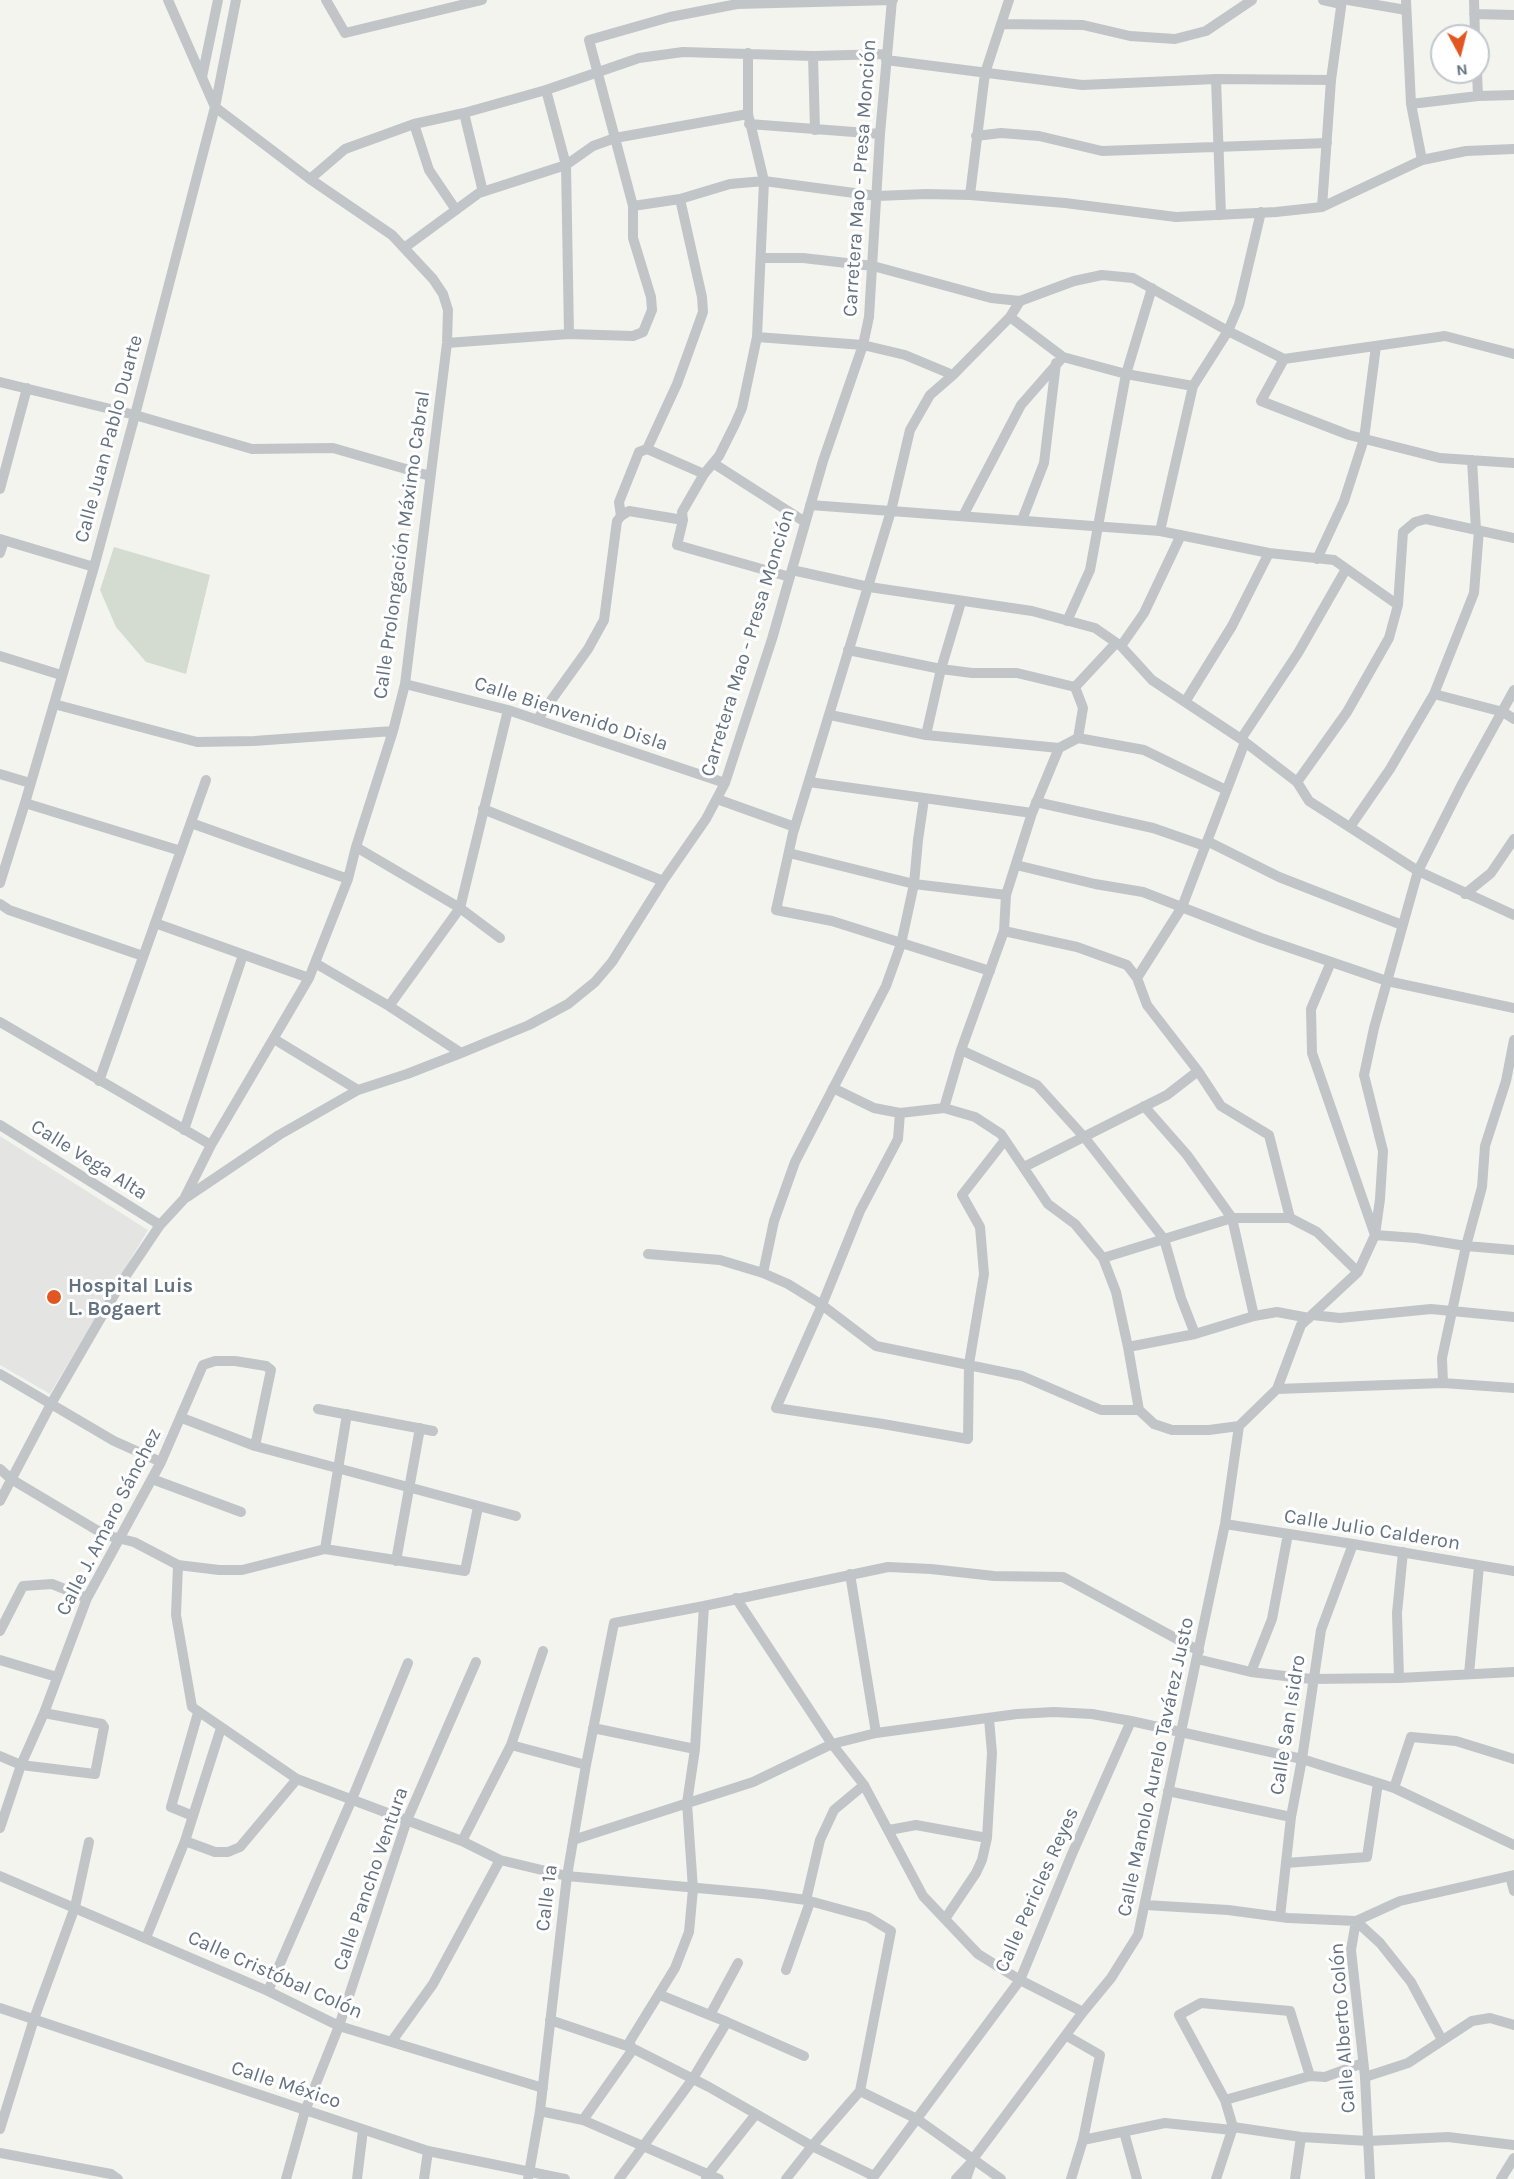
<!DOCTYPE html>
<meta charset="utf-8">
<style>
body{margin:0}
#map{position:relative;width:1514px;height:2179px;overflow:hidden;background:#f4f4ef;font-family:Karla,sans-serif}
canvas{display:block}
.north{position:absolute;left:1430px;top:24px;width:60px;height:60px;box-sizing:border-box;background:#fff;border:2px solid #c1c7cd;border-radius:50%;rotate:173deg;font-size:16px;font-weight:700;line-height:24px;text-align:center;color:#637281}
.north::after{content:'';display:block;margin:auto;width:21px;height:27px;background:#e25721;clip-path:polygon(50% 0,100% 100%,50% 72%,0 100%)}
</style>
<div id="map">
<canvas width="1514" height="2179"></canvas>
<div class="north">N</div>
</div>
<script>
const g = document.querySelector('canvas').getContext('2d');
g.lineJoin = 'round';
function fill(path, color) { g.fillStyle = color; g.fill(path, 'evenodd'); }
const shape = rows => new Path2D(rows.map(r => 'M' + r).join(''));
function stroke(path, color, width, dash) { g.strokeStyle = color; g.lineWidth = width; g.lineCap = dash ? 'butt' : 'round'; g.setLineDash(dash || []); g.stroke(path); }
function write(font, color, halo, rows, align = 'center') {
  g.font = font + ' Karla,sans-serif'; g.lineWidth = 6; g.setLineDash([]); g.textBaseline = 'middle'; g.strokeStyle = halo; g.fillStyle = color; for (const [text, x, y, turn = 0] of rows) {
    g.save(); g.translate(x, y); g.rotate((+turn || 0) * Math.PI / 180); g.textAlign = isNaN(turn) ? turn : align; if (halo) g.strokeText(text, 0, 0); g.fillText(text, 0, 0); g.restore();
  }
}
fill(shape([
 [0,1136,148,1230,50,1394,0,1365]
]), '#e4e5e3');
fill(shape([
 [114,547,210,575,186,674,146,662,116,627,100,590]
]), '#d4dbd1');
stroke(shape([
 [326,0,345,33,482,0],
 [1323,0,1341,4],
 [1348,0,1406,10],
 [1406,0,1411,104,1422,160],
 [1474,0,1475,36],
 [1474,14,1514,15],
 [1001,24,1083,25,1130,36,1175,39,1206,31,1252,0],
 [748,53,748,114,764,181,757,337,742,408,735,424,719,456,704,474,682,512,683,520,677,545,790,577],
 [813,56,815,130],
 [886,60,1082,85,1216,79,1331,80],
 [1477,72,1478,96],
 [202,77,218,0],
 [1216,79,1221,215],
 [546,90,566,165,569,334],
 [1411,104,1478,96,1514,95],
 [464,113,483,192],
 [414,124,429,170,456,210],
 [749,124,880,134],
 [976,136,1001,133,1039,136,1102,151,1327,143],
 [310,179,345,149,414,124,464,113,546,90,639,58,683,52,813,56,886,54],
 [970,195,985,73,1009,0],
 [633,206,680,199,730,184,764,181,877,196,926,194,970,195,1065,203,1176,217,1276,212,1322,207,1422,160,1466,151,1514,149],
 [1322,207,1331,80,1342,0],
 [404,248,479,193,566,165,593,146,615,138,748,114],
 [762,258,803,258,873,266,991,298,1020,301,1074,281,1102,275,1133,278,1228,331,1284,359,1445,336,1514,354],
 [1010,317,1063,357,1126,374,1193,386],
 [757,337,863,345,905,355,953,375],
 [447,343,569,334,633,336,643,332,652,310,651,297,633,238,633,206,589,40,670,17,737,4,893,0],
 [1284,359,1261,401,1349,435,1440,458,1514,463],
 [0,382,135,415,252,449,333,448,430,476],
 [647,449,677,384,703,312,702,297,680,199],
 [1472,460,1476,530],
 [713,463,805,522],
 [0,489,27,388],
 [810,505,1160,531,1269,553,1334,560,1398,605],
 [621,516,619,502,639,452,647,449,704,474],
 [963,516,1021,405,1063,357],
 [1022,520,1044,463,1056,363],
 [1160,531,1193,386,1228,331,1239,305,1261,212],
 [0,539,94,567],
 [0,553,4,541],
 [1317,559,1344,501,1364,439,1376,346],
 [792,570,869,587,1032,611,1095,628,1121,646,1152,680,1241,739,1297,782,1309,801,1418,871,1514,915],
 [1067,621,1090,570,1126,374,1152,288],
 [1121,646,1144,613,1181,535],
 [848,650,941,669,972,673,1017,673,1075,687,1116,643],
 [0,656,61,675],
 [405,684,508,710,725,783],
 [1075,687,1083,708,1078,738],
 [1434,694,1503,712,1514,719],
 [1185,702,1232,626,1269,553],
 [54,704,197,742,254,741,393,731],
 [830,715,926,735,1059,748,1078,738,1144,750,1226,790],
 [537,720,588,649,604,620,617,521,621,516,629,511,683,520],
 [926,735,941,669,961,602],
 [1241,739,1298,653,1346,569],
 [0,774,30,783],
 [809,782,1032,813],
 [1297,782,1347,712,1389,638,1398,605,1403,532,1415,522,1426,519,1514,538],
 [717,799,795,827],
 [1036,802,1153,828,1205,846],
 [25,803,181,851],
 [483,809,663,881],
 [191,823,348,879],
 [1350,827,1390,769,1434,694,1474,593,1479,530],
 [1207,841,1279,877,1402,925],
 [356,847,460,908,500,938],
 [789,853,914,884,1006,895],
 [1016,865,1095,884,1143,892,1261,938,1387,981,1514,1008],
 [0,883,25,803,94,567,135,415,215,107,236,0],
 [1465,894,1491,873,1514,839],
 [0,904,9,910,143,956],
 [155,923,309,978],
 [1004,931,1077,947,1127,965,1137,978,1147,1005,1198,1071,1221,1106,1269,1135,1290,1218],
 [1331,962,1311,1009,1312,1053,1375,1235,1416,1238,1466,1246,1514,1250],
 [315,963,389,1006,461,1053],
 [990,971,832,921,776,910,793,833,891,511,910,430,930,395,953,375,1010,317,1020,301],
 [1137,978,1182,907,1245,742],
 [389,1006,460,908,508,710],
 [0,1022,211,1145],
 [274,1039,358,1090],
 [961,1050,1037,1085,1085,1138,1164,1239,1181,1298,1195,1334],
 [99,1081,206,780],
 [833,1088,874,1108,900,1113,944,1108,975,1117,1001,1134,1048,1204,1075,1224,1103,1258,1116,1292,1128,1347,1139,1410,1154,1424,1172,1430,1209,1430,1239,1426,1277,1389,1301,1325,1358,1272,1375,1235,1380,1199,1383,1151,1364,1075,1374,1028,1418,871,1461,786,1514,690],
 [1144,1106,1187,1155,1232,1218,1254,1316],
 [944,1108,961,1050,1004,931,1006,895,1032,813,1059,748],
 [900,1113,898,1139,860,1211,822,1305,776,1408,883,1424,968,1439,969,1364,984,1274,980,1227,962,1195,1005,1140],
 [0,1125,160,1225],
 [184,1130,243,955],
 [1024,1167,1167,1095,1198,1071],
 [187,1197,279,1135,358,1090,407,1074,461,1053,529,1025,568,1004,595,982,612,962,663,881,706,819,725,783,772,639,823,461,863,345,869,317,880,134,892,0],
 [648,1254,720,1260,763,1273,788,1284,822,1305,876,1346,1022,1376,1101,1410,1139,1410],
 [1103,1258,1232,1218,1290,1218,1317,1232,1358,1272],
 [763,1273,774,1221,795,1162,886,986,901,944,914,884,918,840,924,799],
 [1312,1315,1340,1318,1431,1309,1514,1317],
 [1128,1347,1195,1334,1254,1316,1277,1312,1309,1318],
 [0,1374,114,1441,161,1462],
 [1443,1383,1442,1358,1466,1246,1482,1187,1485,1146,1506,1081,1514,1040],
 [1277,1389,1443,1383,1514,1388],
 [318,1409,433,1431],
 [182,1418,255,1446,516,1516],
 [0,1469,11,1479,105,1535,134,1542,178,1565,219,1570,242,1570,325,1549,347,1414],
 [152,1479,241,1512],
 [0,1501,51,1404,121,1283,160,1225,184,1199,211,1145,309,978,348,879,356,847,393,731,405,684,447,343,448,310,443,294,433,279,392,235,310,179,215,107,168,0],
 [1225,1524,1353,1544,1514,1571],
 [325,1549,465,1571,478,1507],
 [396,1561,420,1428],
 [178,1565,176,1615,192,1707,297,1779,462,1841,500,1860,567,1876,763,1894,806,1900,868,1917,891,1931,860,2091,812,2146,786,2179],
 [850,1574,876,1733],
 [736,1598,832,1744,864,1785,923,1896,978,1954,1020,1980,1083,2012],
 [0,1631,23,1586,52,1584,87,1598],
 [1197,1659,1251,1672,1311,1679,1399,1678,1514,1672],
 [0,1660,57,1677],
 [1251,1672,1272,1619,1288,1534],
 [1469,1674,1479,1566],
 [1399,1678,1397,1613,1403,1552],
 [593,1728,695,1749],
 [511,1745,586,1765],
 [0,1756,21,1765,95,1774,104,1727,102,1724,44,1713],
 [1394,1788,1411,1737,1456,1741,1514,1759],
 [1168,1791,1291,1817],
 [193,1816,171,1807,198,1713],
 [0,1828,21,1765,44,1713,87,1598,161,1462,203,1365,215,1361,235,1361,266,1366,271,1370,255,1446],
 [889,1830,916,1825,987,1838],
 [573,1840,753,1782,832,1744,876,1733,1017,1714,1054,1712,1092,1714,1131,1721,1302,1759,1394,1788,1514,1845],
 [185,1841,215,1852,228,1852,240,1847,297,1779],
 [462,1841,511,1745,543,1651],
 [1286,1863,1367,1857,1378,1783],
 [0,1876,268,1991,339,2026,543,2088],
 [1510,1876,1514,1891],
 [806,1900,820,1840,834,1810,864,1785],
 [1146,1905,1228,1910,1288,1918,1356,1921,1400,1901,1514,1875],
 [1280,1917,1291,1817,1302,1759,1321,1630,1353,1544],
 [945,1919,976,1873,982,1860,987,1838,992,1753,989,1719],
 [1356,1921,1351,1950,1365,2077,1370,2179],
 [1356,1921,1380,1943,1411,1982,1442,2040],
 [146,1938,185,1841,221,1728],
 [786,1970,810,1902],
 [268,1991,352,1799,408,1663],
 [660,1995,727,2022,804,2056],
 [0,2008,428,2151,565,2179],
 [710,2015,738,1963],
 [550,2020,630,2047,709,2087,812,2146,874,2176],
 [1067,2036,1100,2055,1083,2140,1071,2179],
 [392,2041,433,1984,500,1860],
 [1365,2077,1408,2063,1472,2021,1490,2018,1514,2025],
 [860,2091,917,2119,1001,2179],
 [1225,2100,1310,2076,1325,2077,1363,2063],
 [540,2111,583,2120,719,2179],
 [583,2120,631,2052,630,2041,675,1968,689,1932,693,1889,687,1803,695,1749,704,1606],
 [1233,2127,1301,2137,1368,2141,1448,2137,1514,2145],
 [0,2129,34,2019,75,1907,89,1842],
 [1124,2132,1137,2179],
 [1083,2140,1165,2123,1232,2130],
 [0,2153,111,2174,118,2179],
 [706,2177,756,2114],
 [286,2179,305,2111,339,2026,407,1820,476,1662],
 [357,2179,363,2130],
 [424,2179,428,2151],
 [528,2179,540,2111,567,1876,586,1765,614,1623,704,1606,888,1567,931,1569,994,1576,1063,1577,1199,1651],
 [619,2179,692,2080,727,2022],
 [872,2179,1020,1980,1072,1854,1131,1721],
 [956,2179,970,2164],
 [966,2179,973,2159,1083,2012,1111,1978,1138,1935,1225,1524,1239,1426],
 [1216,2179,1233,2127,1225,2100,1179,2015,1201,2003,1290,2011,1310,2076],
 [1295,2179,1301,2137],
 [1501,2179,1514,2158]
]), '#c1c5c8', 10);
for (const [x, y, r, color] of [
 [54,1297,8,"#e25721"]
]) { const dot = new Path2D(); dot.arc(x, y, r, 0, 2 * Math.PI); g.fillStyle = color; g.fill(dot); stroke(dot, '#fff', 2); }
write('20px', '#637281', '#fff', [
 ["Carretera Mao - Presa Monción",860,178,-86],
 ["Calle Juan Pablo Duarte",109,439,-75],
 ["Calle Prolongación Máximo Cabral",402,545,-82],
 ["Carretera Mao - Presa Monción",748,643,-73],
 ["Calle Bienvenido Disla",571,714,18],
 ["Calle Vega Alta",89,1160,32],
 ["Calle J. Amaro Sánchez",109,1522,-63],
 ["Calle Julio Calderon",1372,1530,9],
 ["Calle San Isidro",1288,1725,-81],
 ["Calle Manolo Aurelo Tavárez Justo",1156,1767,-78],
 ["Calle Pancho Ventura",371,1879,-71],
 ["Calle Pericles Reyes",1037,1890,-66],
 ["Calle 1ª",547,1898,-83],
 ["Calle Cristóbal Colón",275,1975,24],
 ["Calle Alberto Colón",1343,2028,-94],
 ["Calle México",286,2085,18]
]);
write('bold 20px', '#637281', '#fff', [
 ["Hospital Luis",68,1286],
 ["L. Bogaert",68,1309]
], 'left');
</script>
